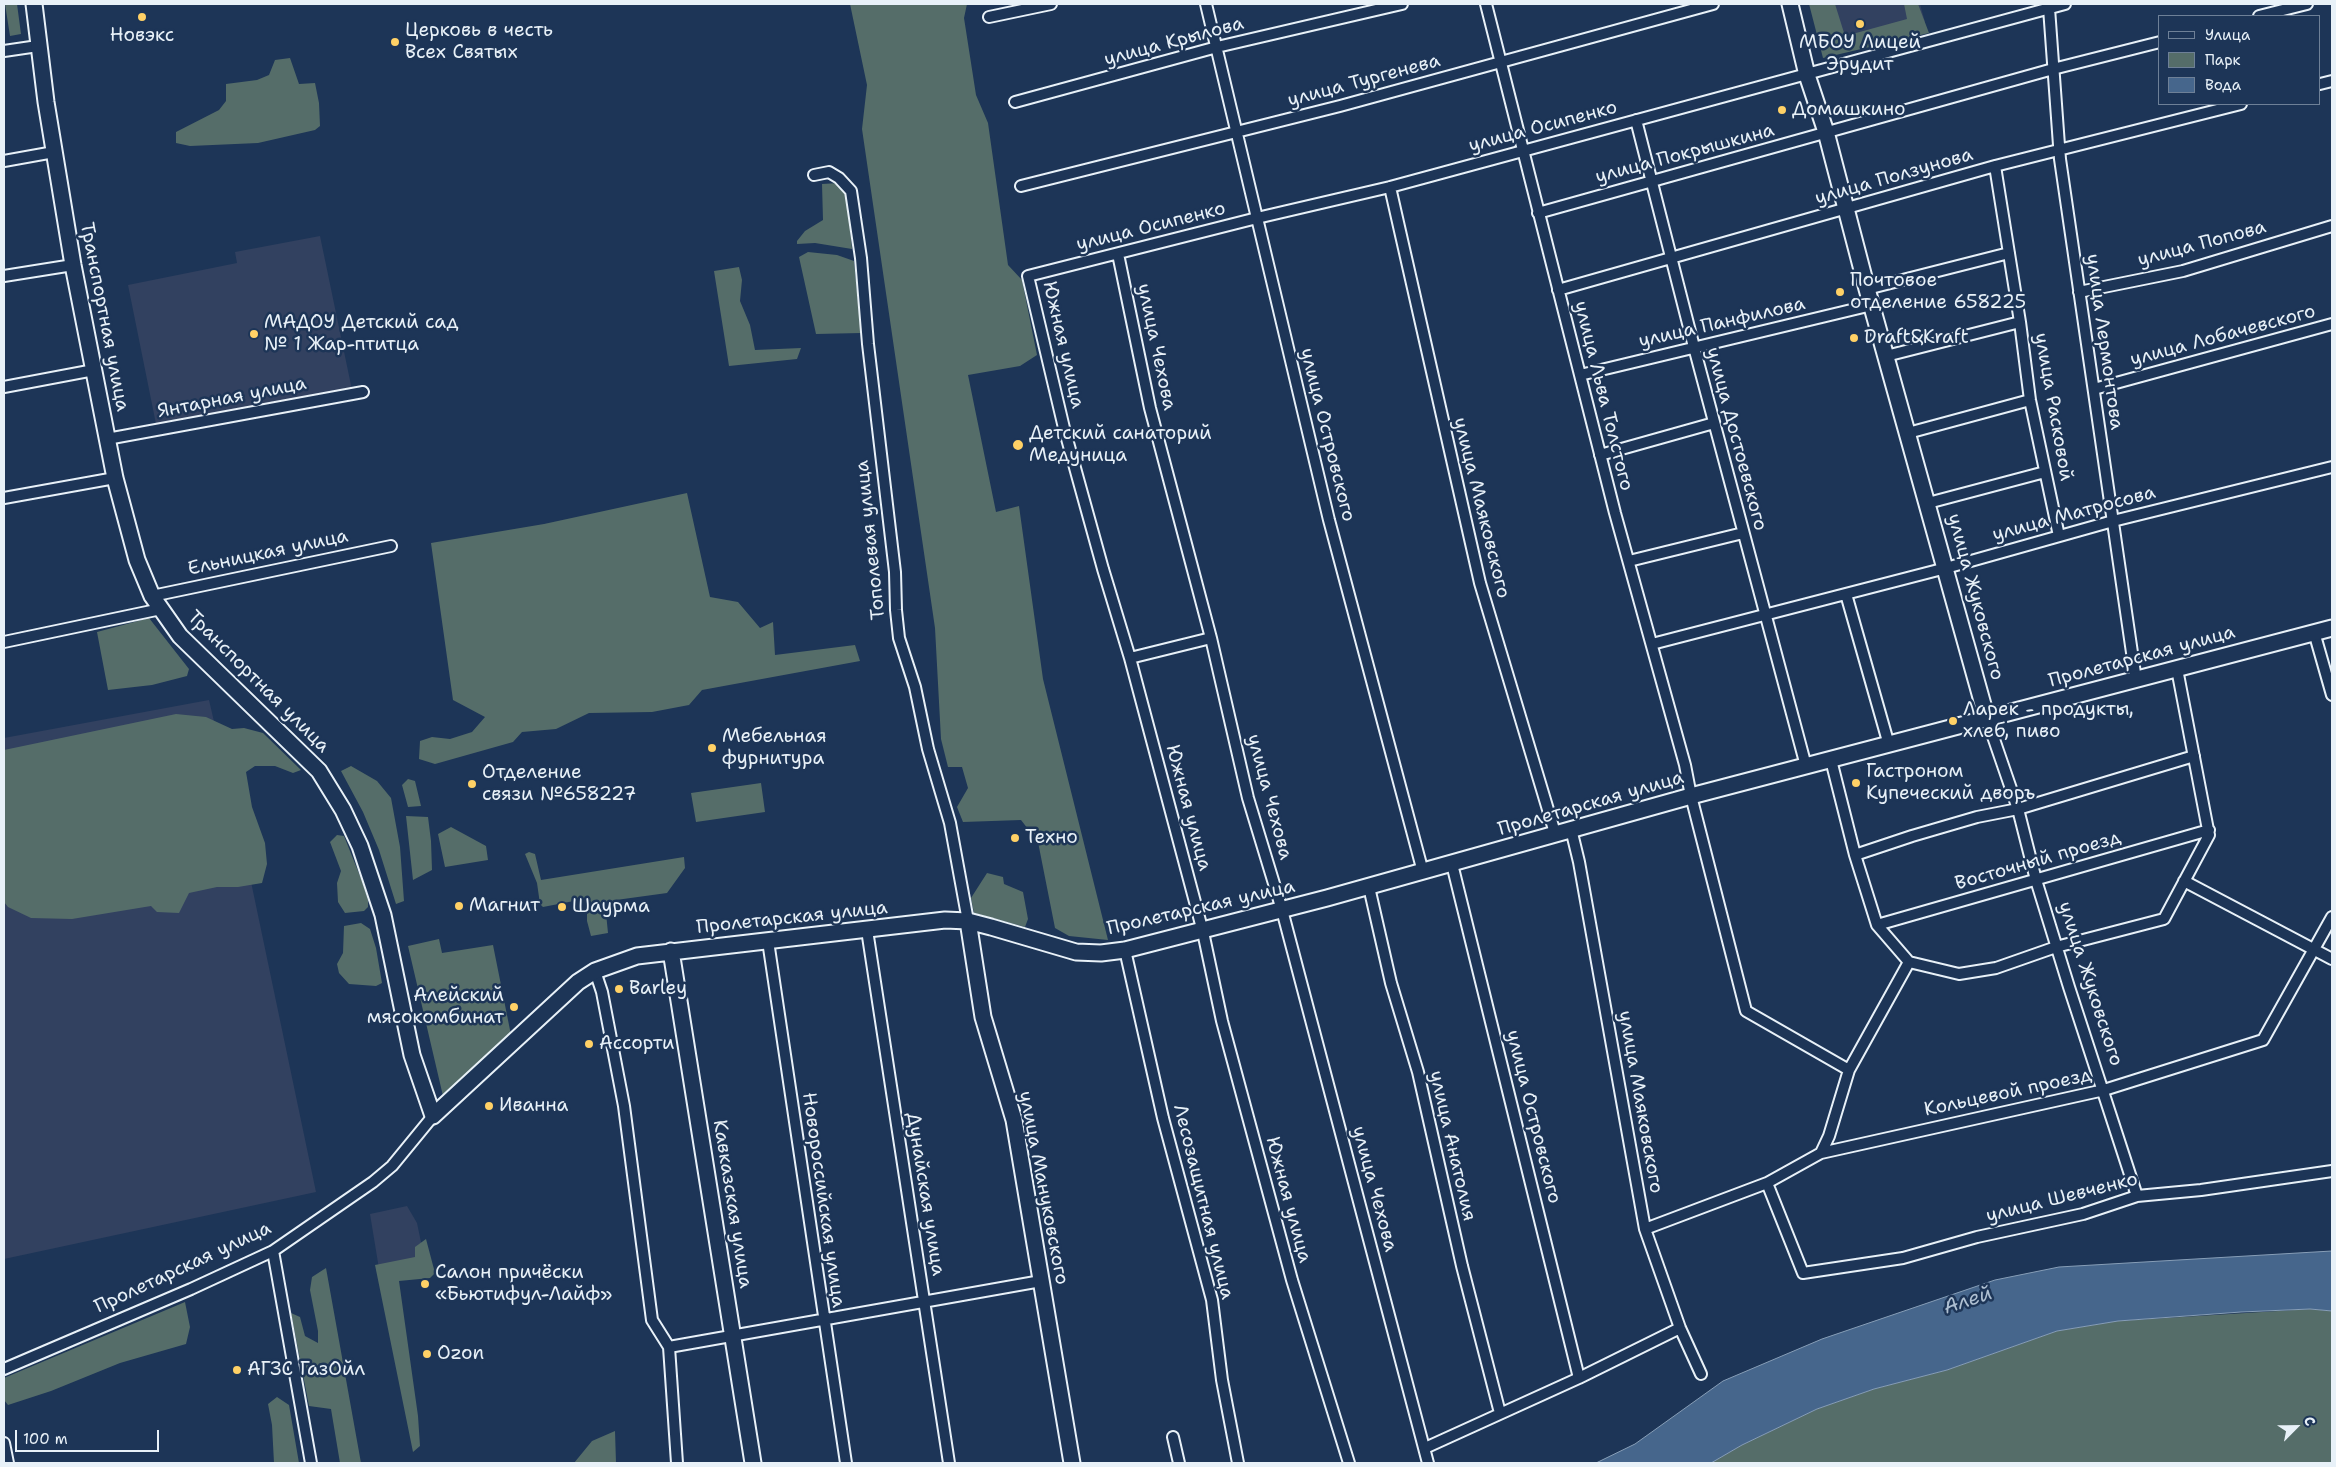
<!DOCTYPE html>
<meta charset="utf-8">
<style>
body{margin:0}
#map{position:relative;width:2336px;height:1467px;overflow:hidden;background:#1d3557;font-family:"Shantell Sans",sans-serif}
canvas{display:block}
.frame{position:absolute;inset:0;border:5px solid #e8f1f8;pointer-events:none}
.legend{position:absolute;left:2158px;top:15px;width:162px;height:90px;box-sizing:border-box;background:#1d3557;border:1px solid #6e8097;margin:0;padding:6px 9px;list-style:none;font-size:15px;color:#e8f1f8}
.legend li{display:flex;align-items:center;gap:10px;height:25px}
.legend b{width:25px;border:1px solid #6e8097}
.north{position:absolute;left:2271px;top:1402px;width:50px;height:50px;-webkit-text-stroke:4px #1d3557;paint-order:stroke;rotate:67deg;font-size:14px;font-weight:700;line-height:20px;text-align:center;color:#e8f1f8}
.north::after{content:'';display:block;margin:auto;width:18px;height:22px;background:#e8f1f8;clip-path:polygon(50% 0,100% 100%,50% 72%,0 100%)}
.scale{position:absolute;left:15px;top:1430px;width:144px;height:22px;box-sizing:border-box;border:2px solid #e8f1f8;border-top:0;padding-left:6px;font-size:15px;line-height:18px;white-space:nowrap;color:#e8f1f8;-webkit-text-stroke:4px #1d3557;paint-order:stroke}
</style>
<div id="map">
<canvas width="2336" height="1467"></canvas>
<div class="frame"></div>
<ul class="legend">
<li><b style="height:6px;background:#1d3557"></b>Улица</li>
<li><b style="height:14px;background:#556d69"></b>Парк</li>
<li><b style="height:14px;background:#46668c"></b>Вода</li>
</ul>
<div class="north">С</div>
<div class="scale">100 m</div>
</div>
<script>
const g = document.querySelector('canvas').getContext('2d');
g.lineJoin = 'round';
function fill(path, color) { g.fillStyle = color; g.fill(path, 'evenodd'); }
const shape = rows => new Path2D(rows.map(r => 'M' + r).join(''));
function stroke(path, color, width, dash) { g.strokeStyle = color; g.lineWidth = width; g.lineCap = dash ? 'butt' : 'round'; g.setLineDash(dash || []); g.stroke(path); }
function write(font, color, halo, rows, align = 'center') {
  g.font = font + ' "Shantell Sans",sans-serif'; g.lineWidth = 5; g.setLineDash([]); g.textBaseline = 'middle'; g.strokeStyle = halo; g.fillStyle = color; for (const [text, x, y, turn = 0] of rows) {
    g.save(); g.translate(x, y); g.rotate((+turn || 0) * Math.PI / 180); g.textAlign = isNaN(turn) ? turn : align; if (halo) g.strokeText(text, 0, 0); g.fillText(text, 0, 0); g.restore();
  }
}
fill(shape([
 [1815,4,1920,4,1925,22,1827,54],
 [320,236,352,390,156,424,128,285,237,263,235,252],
 [209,700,250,877,316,1192,4,1259,4,738],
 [407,1206,417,1223,426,1266,380,1275,370,1214]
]), '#324160');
fill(shape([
 [5,4,17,4,21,34,10,36],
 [850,4,967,4,964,18,976,95,988,123,1008,265,1022,280,1037,355,1020,366,968,375,996,512,1019,506,1043,679,1108,940,1069,936,1055,928,1038,842,1021,820,963,822,957,807,968,788,962,767,948,767,941,739,935,628,862,129,867,85],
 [1809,4,1835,4,1845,36,1907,19,1904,4,1918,4,1929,33,1823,58],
 [290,58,299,84,315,83,319,103,320,126,315,130,258,143,190,146,176,143,176,132,219,110,226,101,226,84,257,80,269,75,275,60],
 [839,183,847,196,852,249,815,243,797,244,797,241,805,231,823,220,822,184],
 [808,252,837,255,854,261,861,333,816,334,799,257],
 [739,267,742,280,740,301,750,325,755,350,801,348,797,359,729,366,714,271],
 [687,493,710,597,738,602,760,628,773,622,775,655,855,645,860,661,702,690,689,705,652,712,589,713,556,729,522,732,513,742,435,764,419,759,420,741,432,737,450,739,472,732,485,717,453,700,431,543,544,524],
 [149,618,189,669,187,676,152,685,108,690,97,632],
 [176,714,206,717,232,729,244,728,263,733,301,770,293,773,275,766,255,766,246,772,252,807,265,843,267,864,262,883,238,887,217,887,189,893,179,913,157,912,151,906,72,919,31,918,8,907,4,902,4,750],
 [351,766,377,781,391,798,400,847,404,901,396,904,379,850,363,812,341,771],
 [408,779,415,781,421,806,408,807,402,785],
 [761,783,765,812,696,822,691,793],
 [406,816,428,817,431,841,432,870,413,880],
 [451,827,486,846,488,860,445,867,438,834],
 [337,835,344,836,362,881,368,900,368,907,364,911,345,913,338,902,337,883,341,871,330,842],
 [529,852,535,854,541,880,684,857,685,868,667,893,616,900,606,913,608,933,591,936,587,921,587,902,584,899,543,907,540,904,537,883,525,854],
 [987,873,1003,877,1004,884,1023,892,1028,919,1025,927,974,913,971,898],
 [361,923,370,929,376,948,382,983,376,986,349,984,339,973,337,964,343,953,344,926],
 [439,939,442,953,493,945,511,1035,469,1076,443,1096,408,946],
 [426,1239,435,1273,430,1278,399,1281,418,1416,420,1446,413,1452,375,1265,415,1257,415,1247],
 [326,1268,361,1463,340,1463,331,1409,309,1406,291,1313,300,1317,305,1336,318,1343,318,1331,310,1290,312,1277],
 [185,1302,190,1327,186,1344,120,1363,51,1391,8,1405,4,1400,4,1378],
 [2310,1309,2332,1311,2332,1463,1711,1463,1742,1445,1817,1409,1874,1389,1947,1370,2057,1331,2118,1321],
 [277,1397,289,1405,299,1463,274,1463,272,1425,268,1404],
 [615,1431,616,1463,574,1463,592,1441]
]), '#556d69');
const water = shape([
 [2332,1251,2332,1311,2310,1309,2241,1312,2118,1321,2057,1331,1947,1370,1874,1389,1817,1409,1742,1445,1711,1463,1596,1463,1635,1444,1723,1381,1822,1339,1995,1280,2059,1267,2332,1251]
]);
fill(water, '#46668c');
stroke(water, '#879eb7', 1);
const street = shape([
 [1206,4,1329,520,1423,872],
 [1486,4,1615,513,1685,765,1691,796,1746,1011,1849,1070],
 [2049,8,2060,159,2136,680],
 [2259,16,2307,4],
 [989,17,1051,4],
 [4,51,38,46],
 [2320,84,2332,81],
 [1015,102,1217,47,1402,4],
 [1636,120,1694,347,1806,766],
 [4,161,54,152],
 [1995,166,2020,322,2030,400,2059,536],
 [814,175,829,172,839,178,851,191,861,258,868,344,895,572,896,610,899,638,915,687,928,749,950,823,968,921],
 [1021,186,1340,106,1713,4],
 [1390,187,1480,583,1555,833],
 [1538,213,2053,69,2160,42],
 [1118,254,1150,408,1211,638,1248,798,1282,910,1428,1463],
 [4,276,73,265],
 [1867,289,2009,253],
 [1558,290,1995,166,2241,104],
 [2079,292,2183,271,2332,226],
 [1886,356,2020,322],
 [1580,375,1872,305],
 [4,387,94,370],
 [2094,389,2332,324],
 [1908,433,2030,400],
 [107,439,363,392],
 [1600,455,1714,423],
 [4,498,115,478],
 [1928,503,2045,472],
 [1629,561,1743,533],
 [1846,594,1889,745],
 [152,596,391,546],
 [2314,632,2332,695],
 [4,642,161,609],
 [1652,644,1946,568,2113,521,2332,467],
 [1130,658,1211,638],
 [1987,719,2018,809,2036,880,2069,987,2137,1196],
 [1831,760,1855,855,1877,925,1909,962,1959,974,1996,968,2056,947,2164,919,2209,835,2177,669],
 [1571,829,1579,862,1645,1229,1680,1328,1701,1374],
 [1855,855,1912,836,1977,817,2018,809,2194,756],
 [1452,864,1579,1378],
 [2184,881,2332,959],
 [1369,887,1391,983,1418,1072,1462,1266,1500,1413],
 [2332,917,2263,1040,2104,1090,1821,1153,1767,1183,1803,1273,1903,1258,1977,1237,2083,1214,2137,1196,2201,1190,2332,1171],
 [1877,925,2209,830],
 [867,930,949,1463],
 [768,941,846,1463],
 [1125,950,1163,1118,1212,1300,1222,1380,1238,1463],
 [595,971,602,992,624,1106,652,1320,669,1347,677,1463],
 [1821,1153,1829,1136,1849,1070,1909,962],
 [1645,1229,1767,1183],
 [273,1251,311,1463],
 [669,1347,1041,1281],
 [4,1369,191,1289,273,1251,373,1182,392,1166,433,1116],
 [1173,1437,1179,1463],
 [4,1443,8,1463],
 [1425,1448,1579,1378,1680,1328],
 [1349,1463,1292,1280,1222,1021,1203,932,1130,658,1103,569,1064,428,1028,276,1257,218,1390,187,2065,4]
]);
const secondary = shape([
 [34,4,46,102,73,265,115,478,137,560,152,596,180,636,319,771,343,810,360,846,383,915,412,1055,433,1116,578,982,595,971,637,956,945,920,968,921,991,927,1076,952,1101,953,1125,950,1327,898,1691,796,2332,628],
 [1790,4,1807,75,1826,132,1867,289,1987,719],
 [968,921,983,1017,1014,1120,1072,1463],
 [671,951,753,1463]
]);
stroke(street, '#e8f1f8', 14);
stroke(secondary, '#e8f1f8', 19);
stroke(street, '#1d3557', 10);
stroke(secondary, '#1d3557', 15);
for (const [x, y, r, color] of [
 [142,17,5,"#ffd166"],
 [1860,24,5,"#ffd166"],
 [395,42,5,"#ffd166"],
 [1782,110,5,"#ffd166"],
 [1840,292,5,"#ffd166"],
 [254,334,5,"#ffd166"],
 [1854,338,5,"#ffd166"],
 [1018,445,6,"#ffd166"],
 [1953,721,5,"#ffd166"],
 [712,748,5,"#ffd166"],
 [1856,783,5,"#ffd166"],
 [472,784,5,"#ffd166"],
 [1015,838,5,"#ffd166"],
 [459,906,5,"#ffd166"],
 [562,907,5,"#ffd166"],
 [619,989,5,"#ffd166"],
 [514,1007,5,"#ffd166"],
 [589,1044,5,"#ffd166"],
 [489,1106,5,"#ffd166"],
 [425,1284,5,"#ffd166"],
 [427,1354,5,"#ffd166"],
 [237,1370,5,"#ffd166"]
]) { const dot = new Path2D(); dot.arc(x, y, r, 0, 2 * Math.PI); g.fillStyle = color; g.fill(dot); stroke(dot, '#1d3557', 2); }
write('19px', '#e8f1f8', '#1d3557', [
 ["Церковь в честь",405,31],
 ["Всех Святых",405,53],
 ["Новэкс",142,36,"center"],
 ["МБОУ Лицей",1860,43,"center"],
 ["Эрудит",1860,65,"center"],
 ["Домашкино",1792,110],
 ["Почтовое",1850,281],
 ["отделение 658225",1850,303],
 ["МАДОУ Детский сад",264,323],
 ["№ 1 Жар-птитца",264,345],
 ["Draft&Kraft",1864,338],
 ["Детский санаторий",1029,434],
 ["Медуница",1029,456],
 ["Ларек - продукты,",1963,710],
 ["хлеб, пиво",1963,732],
 ["Мебельная",722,737],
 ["фурнитура",722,759],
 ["Гастроном",1866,772],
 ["Купеческий дворъ",1866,794],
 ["Отделение",482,773],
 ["связи №658227",482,795],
 ["Техно",1025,838],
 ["Магнит",469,906],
 ["Шаурма",572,907],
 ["Barley",629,989],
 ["Алейский",504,996,"right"],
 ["мясокомбинат",504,1018,"right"],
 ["Ассорти",599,1044],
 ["Иванна",499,1106],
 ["Салон причёски",435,1273],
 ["«Бьютифул-Лайф»",435,1295],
 ["Ozon",437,1354],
 ["АГЗС ГазОйл",247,1370]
], 'left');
write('19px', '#e8f1f8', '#1d3557', [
 ["улица Крылова",1174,42,-15],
 ["улица Тургенева",1364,81,-15],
 ["улица Осипенко",1543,127,-15],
 ["улица Покрышкина",1685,154,-15],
 ["улица Ползунова",1894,177,-16],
 ["улица Осипенко",1151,227,-14],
 ["улица Попова",2202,244,-15],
 ["Транспортная улица",104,317,79],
 ["улица Панфилова",1722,323,-13],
 ["улица Лобачевского",2223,336,-15],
 ["улица Лермонтова",2104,342,82],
 ["Южная улица",1063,345,77],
 ["улица Чехова",1156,347,78],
 ["улица Льва Толстого",1603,396,76],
 ["Янтарная улица",232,398,-11],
 ["улица Расковой",2053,407,80],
 ["улица Островского",1327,435,76],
 ["улица Достоевского",1736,439,75],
 ["улица Маяковского",1481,508,76],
 ["улица Матросова",2074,514,-15],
 ["Тополевая улица",871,540,-96],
 ["Ельницкая улица",268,553,-12],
 ["улица Жуковского",1975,597,75],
 ["Пролетарская улица",2142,657,-15],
 ["Транспортная улица",258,682,45],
 ["улица Чехова",1269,797,75],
 ["Пролетарская улица",1591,804,-16],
 ["Южная улица",1188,808,75],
 ["Восточный проезд",2038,861,-16],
 ["Пролетарская улица",1201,908,-13],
 ["Пролетарская улица",792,918,-6],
 ["улица Жуковского",2090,984,72],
 ["Кольцевой проезд",2008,1093,-12],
 ["улица Маяковского",1640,1102,80],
 ["улица Островского",1533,1117,76],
 ["улица Анатолия",1452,1146,77],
 ["улица Мануковского",1043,1188,79],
 ["улица Чехова",1374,1189,75],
 ["Дунайская улица",925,1194,81],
 ["улица Шевченко",2062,1198,-14],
 ["Новороссийская улица",823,1200,82],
 ["Южная улица",1288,1200,75],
 ["Лесозащитная улица",1203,1202,76],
 ["Кавказская улица",732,1204,81],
 ["Пролетарская улица",183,1268,-25]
]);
write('italic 20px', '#afc0d2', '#1d3557', [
 ["Алей",1968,1301,-18]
]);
</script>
